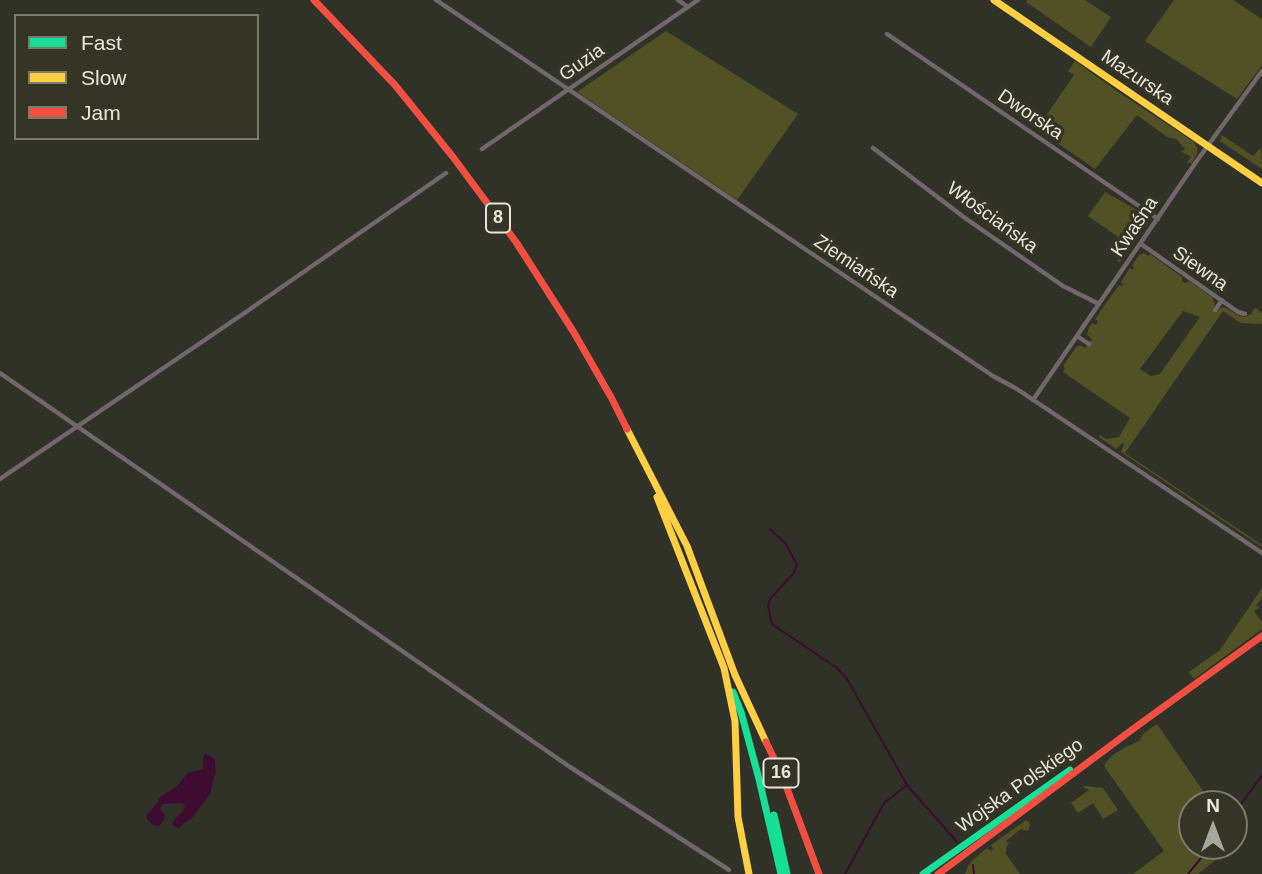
<!DOCTYPE html>
<meta charset="utf-8">
<style>
body{margin:0}
#map{position:relative;width:1262px;height:874px;overflow:hidden;background:#303228;font-family:Arial,sans-serif}
canvas{display:block}
.legend{position:absolute;left:14px;top:14px;width:245px;height:126px;box-sizing:border-box;background:#343525;border:2px solid #7b7c6e;margin:0;padding:9px 12px;list-style:none;font-size:21px;color:#e6e6dc}
.legend li{display:flex;align-items:center;gap:14px;height:35px}
.legend b{width:35px;border:2px solid #7b7c6e}
.north{position:absolute;left:1178px;top:790px;width:70px;height:70px;box-sizing:border-box;background:#343525;border:2px solid #7b7c6e;border-radius:50%;rotate:0deg;font-size:19px;font-weight:700;line-height:28px;text-align:center;color:#e6e6dc}
.north::after{content:'';display:block;margin:auto;width:24px;height:32px;background:#a6a79d;clip-path:polygon(50% 0,100% 100%,50% 72%,0 100%)}
</style>
<div id="map">
<canvas width="1262" height="874"></canvas>
<ul class="legend">
<li><b style="height:9px;background:#16e098"></b>Fast</li>
<li><b style="height:9px;background:#ffcf43"></b>Slow</li>
<li><b style="height:9px;background:#f24e42"></b>Jam</li>
</ul>
<div class="north">N</div>
</div>
<script>
const g = document.querySelector('canvas').getContext('2d');
g.lineJoin = 'round';
function fill(path, color) { g.fillStyle = color; g.fill(path, 'evenodd'); }
const shape = rows => new Path2D(rows.map(r => 'M' + r).join(''));
function stroke(path, color, width, dash) { g.strokeStyle = color; g.lineWidth = width; g.lineCap = dash ? 'butt' : 'round'; g.setLineDash(dash || []); g.stroke(path); }
function write(font, color, halo, rows, align = 'center') {
  g.font = font + ' Arial,sans-serif'; g.lineWidth = 7; g.setLineDash([]); g.textBaseline = 'middle'; g.strokeStyle = halo; g.fillStyle = color; for (const [text, x, y, turn = 0] of rows) {
    g.save(); g.translate(x, y); g.rotate((+turn || 0) * Math.PI / 180); g.textAlign = isNaN(turn) ? turn : align; if (halo) g.strokeText(text, 0, 0); g.fillText(text, 0, 0); g.restore();
  }
}
fill(shape([
 [1027,0,1085,0,1111,17,1091,47,1026,2],
 [1174,0,1233,0,1262,19,1262,65,1237,99,1145,41],
 [666,31,798,114,737,200,577,92],
 [1075,61,1117,91,1194,142,1197,148,1197,154,1192,163,1187,163,1191,157,1182,152,1182,150,1184,151,1185,149,1176,139,1167,137,1137,115,1095,169,1037,129,1074,75,1068,71],
 [1222,135,1253,156,1261,148,1262,169,1220,141],
 [1105,192,1146,215,1144,217,1147,222,1141,231,1139,230,1136,234,1138,236,1120,262,1117,261,1128,244,1088,216],
 [1144,253,1148,256,1150,254,1182,277,1182,281,1185,283,1189,281,1212,297,1215,304,1213,309,1217,311,1220,308,1224,307,1237,315,1245,317,1251,314,1255,308,1262,313,1262,324,1241,323,1223,311,1125,453,1262,545,1262,547,1121,452,1124,444,1123,443,1116,449,1099,437,1100,435,1106,439,1119,437,1130,418,1063,372,1065,368,1063,366,1076,347,1080,345,1085,348,1092,339,1087,335,1088,330,1092,323,1096,325,1098,321,1095,319,1119,285,1122,286,1123,284,1121,282,1130,268,1133,270,1134,267,1132,265,1139,255],
 [1183,311,1200,317,1160,374,1151,376,1140,369],
 [1262,588,1262,598,1256,605,1259,608,1254,611,1261,621,1262,621,1262,629,1194,679,1189,672,1220,650],
 [1157,724,1212,804,1192,804,1192,846,1233,846,1198,874,1133,874,1164,851,1104,766,1106,762,1114,754,1126,747,1139,741,1144,733],
 [1085,786,1103,788,1118,810,1103,819,1093,803,1078,813,1071,803,1089,790,1083,787],
 [1026,820,1030,824,1029,829,1027,831,1021,829,1006,841,1009,843,1006,847,1006,854,1020,874,965,874,968,866,973,860,987,848,991,851,993,849,991,845]
]), '#525125');
fill(shape([
 [205,754,209,755,215,760,215,764,216,771,210,794,193,817,178,828,172,825,173,821,183,811,185,806,182,803,162,804,160,809,165,815,163,822,159,826,153,825,147,819,147,815,158,802,160,797,176,787,188,773,203,769,203,759]
]), '#3f0c31');
stroke(shape([
 [770,529,786,544,797,565,793,574,770,599,768,606,772,624,837,668,847,679,907,785,957,842],
 [1234,814,1262,775],
 [973,865,974,874],
 [845,874,884,803,907,785],
 [1188,874,1211,846]
]), '#3f0c31', 2);
stroke(shape([
 [436,0,993,376,1017,389,1262,553],
 [678,0,688,7],
 [887,34,1158,219],
 [873,148,965,218,1063,286,1099,304],
 [482,149,698,0],
 [1141,244,1238,312,1245,314],
 [1215,310,1222,300],
 [1077,336,1089,344],
 [0,373,570,767,729,870],
 [1033,400,1196,162,1262,71],
 [0,479,243,314,446,173]
]), '#71676b', 4.5);
stroke(shape([
 [733,692,741,712,759,779,781,874],
 [774,815,787,874],
 [923,874,1070,770]
]), '#16e098', 7);
stroke(shape([
 [994,0,1262,183],
 [627,429,687,546,735,675,766,742],
 [657,497,724,668,735,721,738,817,749,874]
]), '#ffcf43', 7);
stroke(shape([
 [314,0,395,85,453,157,516,242,573,331,611,397,627,429],
 [766,742,782,775,819,874],
 [938,874,1137,726,1262,636]
]), '#f24e42', 7);
for (const [x, y, w] of [
 [498,218,24],
 [781,773,35]
]) { const box = new Path2D(); box.roundRect(x - w / 2, y - 14.5, w, 29, 5); g.fillStyle = '#343525'; g.fill(box); stroke(box, '#e6e6dc', 2); }
write('bold 18px', '#e6e6dc', null, [
 ["8",498,218],
 ["16",781,773]
]);
write('19px', '#e6e6dc', '#343525', [
 ["Guzia",582,63,-35],
 ["Mazurska",1137,78,34],
 ["Dworska",1030,115,34],
 ["Włościańska",992,218,36],
 ["Kwaśna",1135,227,-56],
 ["Ziemiańska",856,267,34],
 ["Siewna",1200,269,35],
 ["Wojska Polskiego",1020,786,-35]
]);
</script>
